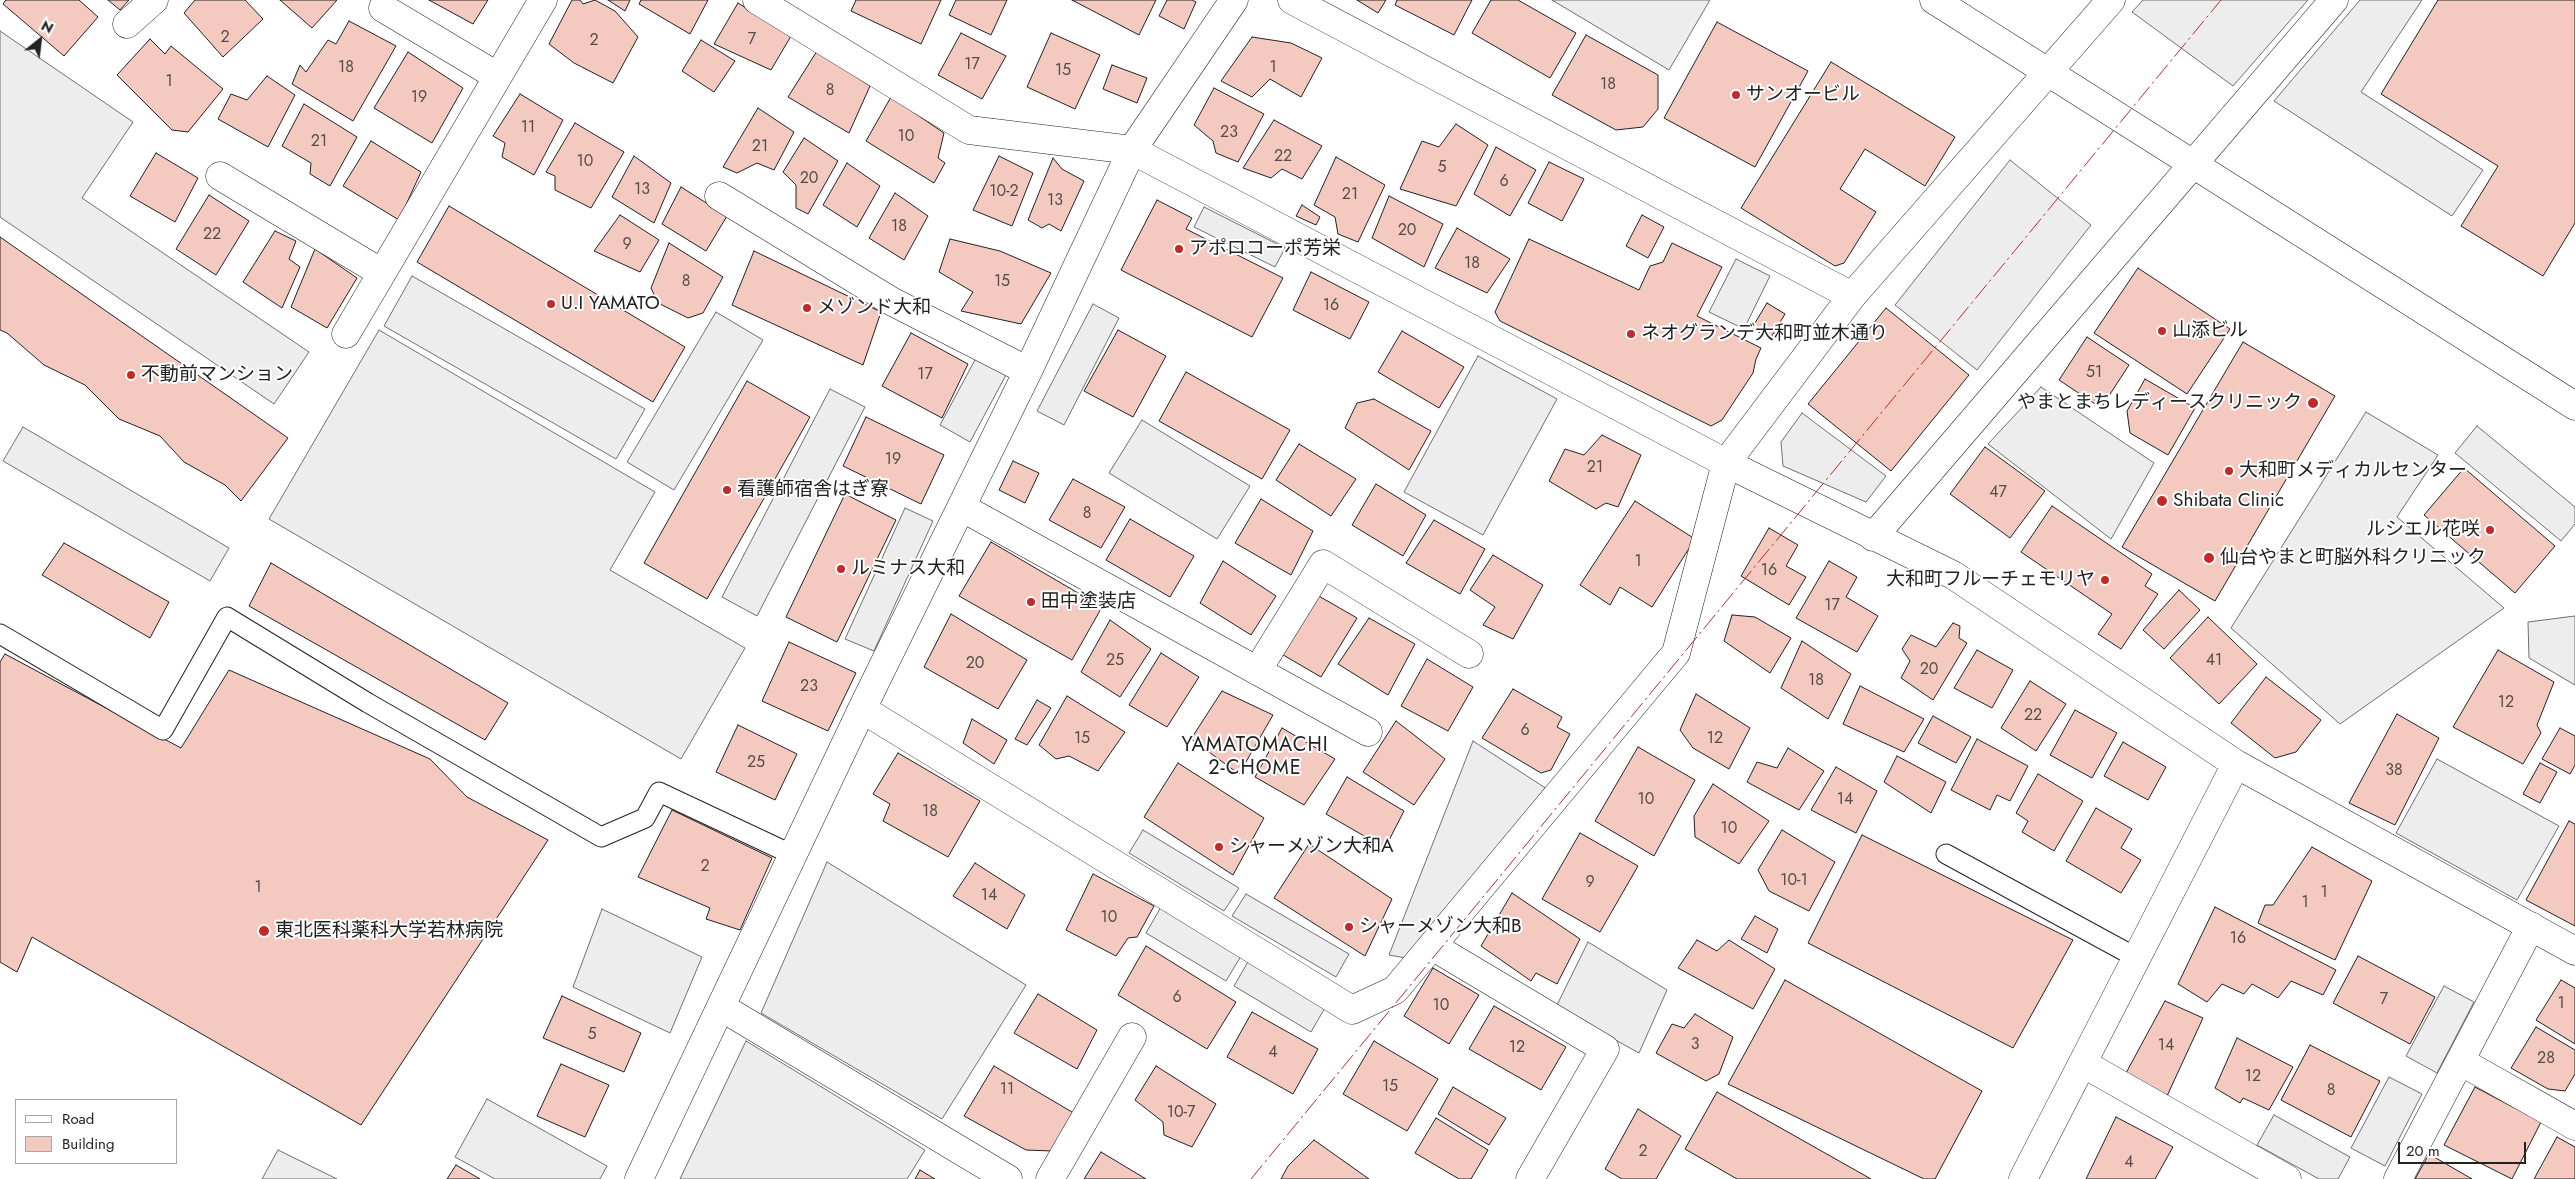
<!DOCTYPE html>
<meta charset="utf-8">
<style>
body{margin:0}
#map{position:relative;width:2575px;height:1179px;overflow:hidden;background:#fff;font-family:Jost,sans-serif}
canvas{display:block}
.legend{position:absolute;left:15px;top:1099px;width:162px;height:65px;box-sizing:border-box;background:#fff;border:1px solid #a7a7a7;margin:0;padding:6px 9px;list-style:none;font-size:15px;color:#222}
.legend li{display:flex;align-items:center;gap:10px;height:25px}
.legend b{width:25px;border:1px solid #a7a7a7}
.north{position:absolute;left:15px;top:15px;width:50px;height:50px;-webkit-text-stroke:4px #fff;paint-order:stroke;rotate:29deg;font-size:14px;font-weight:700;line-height:20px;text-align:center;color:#222}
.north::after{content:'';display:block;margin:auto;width:18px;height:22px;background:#222;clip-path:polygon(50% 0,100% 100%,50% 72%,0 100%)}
.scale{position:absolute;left:2398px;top:1142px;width:128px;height:22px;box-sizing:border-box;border:2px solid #222;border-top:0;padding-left:6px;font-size:15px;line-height:18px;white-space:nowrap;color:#222;-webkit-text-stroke:4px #fff;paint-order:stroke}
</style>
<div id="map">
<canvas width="2575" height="1179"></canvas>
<ul class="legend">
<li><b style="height:6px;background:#fff"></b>Road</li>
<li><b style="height:14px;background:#f3c9c0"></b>Building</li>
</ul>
<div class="north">N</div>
<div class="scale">20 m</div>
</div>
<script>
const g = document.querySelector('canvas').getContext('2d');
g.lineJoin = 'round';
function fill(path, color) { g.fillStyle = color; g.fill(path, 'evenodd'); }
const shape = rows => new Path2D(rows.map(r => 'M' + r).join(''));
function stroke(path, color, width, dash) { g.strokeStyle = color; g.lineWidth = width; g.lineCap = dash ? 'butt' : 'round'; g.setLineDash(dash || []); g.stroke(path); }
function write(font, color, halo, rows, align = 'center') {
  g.font = font + ' Jost,"Noto Sans JP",sans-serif'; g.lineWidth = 4; g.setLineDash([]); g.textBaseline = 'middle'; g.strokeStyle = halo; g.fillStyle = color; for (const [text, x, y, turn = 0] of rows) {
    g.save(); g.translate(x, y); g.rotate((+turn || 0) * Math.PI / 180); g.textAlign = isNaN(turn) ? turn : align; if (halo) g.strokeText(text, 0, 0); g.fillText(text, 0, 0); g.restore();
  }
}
const parking = shape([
 [1552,0,1710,0,1669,70,1552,0],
 [2143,0,2308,0,2233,86,2132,12,2143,0],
 [2360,0,2422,0,2361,92,2483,170,2452,216,2274,101,2360,0],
 [0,31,133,122,82,198,309,352,274,404,0,217,0,31],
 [2010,160,2091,225,1977,370,1895,305,2010,160],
 [1204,207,1285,248,1275,267,1194,227,1204,207],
 [1736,259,1770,276,1744,329,1709,312,1736,259],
 [412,276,645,409,616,459,384,326,412,276],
 [1093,304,1119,318,1064,425,1037,411,1093,304],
 [716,312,763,340,674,490,627,462,716,312],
 [379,330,655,492,610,570,745,648,681,759,269,519,379,330],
 [1478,356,1557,399,1483,535,1404,492,1478,356],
 [976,358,1006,375,970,442,940,425,976,358],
 [2041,387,2154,463,2111,539,1988,444,2041,387],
 [830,389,865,407,757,616,722,597,830,389],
 [2366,412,2438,455,2397,517,2504,608,2340,724,2231,628,2366,412],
 [1802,413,1886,476,1866,502,1783,466,1781,442,1802,413],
 [1142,420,1250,486,1217,539,1109,473,1142,420],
 [2477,426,2575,507,2575,524,2561,541,2455,453,2477,426],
 [23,427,229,548,210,581,3,461,23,427],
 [905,508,933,521,874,651,845,639,905,508],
 [2575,616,2575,685,2529,658,2528,622,2575,616],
 [1473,741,1550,791,1412,959,1389,955,1473,741],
 [2437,759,2559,826,2517,900,2396,833,2437,759],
 [1143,830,1239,888,1224,911,1129,853,1143,830],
 [827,862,1026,985,942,1119,761,1013,827,862],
 [1246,894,1349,954,1336,977,1232,916,1246,894],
 [1161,907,1241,956,1226,981,1146,933,1161,907],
 [602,909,702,957,670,1033,573,987,602,909],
 [1588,942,1667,990,1639,1053,1556,1007,1588,942],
 [1249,960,1326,1006,1311,1032,1234,986,1249,960],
 [2444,986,2474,1002,2437,1073,2406,1056,2444,986],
 [746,1041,925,1150,907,1179,680,1179,746,1041],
 [2389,1077,2422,1094,2385,1166,2351,1148,2389,1077],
 [487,1099,607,1166,600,1179,495,1179,455,1157,487,1099],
 [2274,1115,2350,1157,2338,1179,2319,1179,2257,1145,2274,1115],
 [278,1150,337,1179,262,1179,278,1150]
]);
fill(parking, '#ededed');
stroke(parking, '#6f6f6f', 1);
const building = shape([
 [6,0,79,0,98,17,64,56,3,4,6,0],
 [108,0,129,0,120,10,108,0],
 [195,0,245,0,263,19,223,57,184,13,195,0],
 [280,0,337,0,312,28,280,0],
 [429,0,488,0,473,24,429,0],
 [572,0,580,0,583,4,595,0,615,11,638,37,613,83,574,63,549,44,572,0],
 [608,0,630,0,625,11,608,0],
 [641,0,708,0,690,34,639,4,641,0],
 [856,0,941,0,921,44,851,11,856,0],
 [956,0,1007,0,991,35,949,15,956,0],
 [1072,0,1156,0,1139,35,1072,0],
 [1167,0,1192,0,1196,2,1184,29,1159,16,1167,0],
 [1357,0,1386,0,1378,13,1357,0],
 [1397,0,1472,0,1454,35,1395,5,1397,0],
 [1491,0,1518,0,1576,33,1550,78,1472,33,1491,0],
 [2438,0,2575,0,2575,223,2543,276,2461,226,2498,166,2381,94,2438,0],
 [738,3,791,36,771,70,714,44,738,3],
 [349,21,396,46,353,121,292,84,300,65,306,72,328,40,336,44,349,21],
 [1717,22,1808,71,1755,167,1664,118,1717,22],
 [961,33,1006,56,982,99,938,75,961,33],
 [1051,33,1100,55,1075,109,1027,87,1051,33],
 [1586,35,1658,75,1658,109,1643,127,1616,130,1552,95,1586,35],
 [1252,37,1291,43,1322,58,1301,97,1270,79,1252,97,1221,81,1252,37],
 [150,39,165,54,171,46,223,89,188,132,172,130,117,75,150,39],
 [701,40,735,61,714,92,682,71,701,40],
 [817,51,870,86,849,133,788,97,817,51],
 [408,52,463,88,432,143,374,108,408,52],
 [1831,62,1955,137,1925,186,1865,149,1840,189,1876,212,1844,263,1835,266,1741,208,1831,62],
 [1112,65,1147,78,1137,103,1103,89,1112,65],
 [267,76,295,95,268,147,218,119,231,94,247,100,267,76],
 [1214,88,1264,114,1238,162,1216,153,1213,141,1194,125,1214,88],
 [520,94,563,120,534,175,502,157,505,143,493,136,520,94],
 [891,97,944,133,938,158,945,163,934,183,866,141,891,97],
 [304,104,357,137,330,186,310,174,311,163,282,146,304,104],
 [758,108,794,132,774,170,757,163,737,173,723,167,758,108],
 [1274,120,1322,146,1302,179,1282,169,1271,178,1243,168,1274,120],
 [575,123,624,152,591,208,555,190,555,176,546,172,575,123],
 [1456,124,1488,145,1456,206,1400,189,1422,141,1439,147,1456,124],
 [804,138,838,161,808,214,796,208,796,185,783,172,804,138],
 [371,141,421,172,399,220,343,186,371,141],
 [1496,147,1536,170,1510,216,1474,194,1496,147],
 [156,153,198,178,175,222,130,196,156,153],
 [634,156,671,183,654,223,612,197,634,156],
 [999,156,1033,173,1012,226,973,210,999,156],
 [1336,157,1385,185,1358,242,1338,234,1335,217,1314,205,1336,157],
 [1053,158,1062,169,1084,181,1061,231,1049,224,1042,228,1028,220,1053,158],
 [1549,162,1584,179,1562,221,1528,203,1549,162],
 [847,163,880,186,857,227,823,205,847,163],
 [681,187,727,216,706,251,662,224,681,187],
 [895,193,928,216,904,260,869,238,895,193],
 [209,195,249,221,216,275,176,249,209,195],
 [1389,196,1443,224,1424,267,1372,238,1389,196],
 [1157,200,1192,218,1186,229,1283,278,1252,337,1121,270,1157,200],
 [1302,205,1320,217,1316,225,1296,216,1302,205],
 [449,206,685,347,653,402,417,262,449,206],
 [620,215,659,240,640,272,594,251,620,215],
 [1642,215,1664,227,1648,258,1626,246,1642,215],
 [1457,228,1510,259,1487,293,1435,268,1457,228],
 [275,231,296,241,289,259,300,267,282,308,243,282,275,231],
 [0,237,288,438,241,501,225,485,184,462,160,436,119,419,85,385,44,365,7,333,0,330,0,237],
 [950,239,1000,251,1051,273,1021,324,961,311,973,292,939,272,950,239],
 [1529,239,1639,290,1650,266,1663,262,1672,243,1722,267,1697,316,1761,348,1756,359,1753,373,1722,420,1711,426,1500,321,1495,312,1529,239],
 [669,243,723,277,703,313,688,318,658,303,651,288,669,243],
 [315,249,357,278,327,328,291,307,315,249],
 [754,251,881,312,863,365,732,305,754,251],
 [2138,268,2230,329,2187,394,2094,333,2138,268],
 [1311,272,1369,302,1350,339,1293,310,1311,272],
 [1767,303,1785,314,1770,339,1752,328,1767,303],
 [1886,308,1969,375,1891,471,1808,404,1886,308],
 [1118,330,1166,356,1133,417,1084,391,1118,330],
 [1402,331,1464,367,1439,408,1378,372,1402,331],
 [911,333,968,364,942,418,882,386,911,333],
 [2087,337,2129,365,2101,408,2059,380,2087,337],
 [2243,342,2335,396,2215,601,2122,547,2243,342],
 [1186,372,1290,430,1262,479,1159,421,1186,372],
 [2145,379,2195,408,2168,455,2130,433,2127,411,2145,379],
 [747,381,810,417,707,599,644,563,747,381],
 [1374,399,1431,431,1409,470,1345,428,1357,403,1374,399],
 [866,417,944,455,921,504,843,466,866,417],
 [1602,435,1641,455,1618,507,1606,503,1596,509,1549,481,1565,449,1584,455,1602,435],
 [1299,444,1356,479,1331,516,1276,480,1299,444],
 [1985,447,2045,491,2010,538,1950,494,1985,447],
 [1013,461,1039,473,1025,503,999,490,1013,461],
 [2464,468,2555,546,2515,593,2424,515,2464,468],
 [1073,479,1125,507,1101,548,1049,520,1073,479],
 [1376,484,1426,515,1403,556,1352,525,1376,484],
 [845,494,896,520,837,642,786,617,845,494],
 [1261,499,1313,531,1291,575,1235,543,1261,499],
 [1635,501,1695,539,1652,607,1620,587,1610,605,1580,585,1635,501],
 [2052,506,2152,574,2145,586,2158,594,2121,649,2098,634,2112,614,2021,552,2052,506],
 [1130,519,1194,556,1170,597,1106,560,1130,519],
 [1434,520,1485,549,1460,594,1406,563,1434,520],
 [1769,528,1798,545,1786,566,1806,577,1789,605,1741,576,1769,528],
 [991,542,1102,607,1072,660,959,596,991,542],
 [64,543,169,602,150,638,42,575,64,543],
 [1493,555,1543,585,1513,639,1483,625,1495,607,1470,590,1493,555],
 [1223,561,1276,596,1251,635,1200,603,1223,561],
 [1829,561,1857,577,1846,597,1878,616,1857,652,1796,618,1829,561],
 [271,563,508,703,485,740,249,606,271,563],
 [2179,590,2200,610,2164,649,2143,630,2179,590],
 [1317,595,1357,618,1321,677,1278,652,1317,595],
 [951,614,1027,660,998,709,924,667,951,614],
 [1732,615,1755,617,1791,638,1770,673,1724,641,1732,615],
 [2208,617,2257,664,2219,704,2170,658,2208,617],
 [1369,618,1415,644,1388,695,1338,664,1369,618],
 [1110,620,1151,649,1120,697,1081,672,1110,620],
 [1953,623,1960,626,1959,638,1967,643,1933,700,1901,678,1910,661,1902,649,1911,635,1936,647,1953,623],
 [1802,641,1851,674,1828,719,1781,688,1802,641],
 [789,642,856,673,828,731,762,701,789,642],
 [1977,650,2013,670,1992,708,1954,688,1977,650],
 [2498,650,2554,682,2537,725,2541,733,2523,764,2453,727,2498,650],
 [1161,653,1199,677,1167,727,1129,705,1161,653],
 [5,654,181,748,229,670,430,759,467,797,548,840,361,1125,32,937,17,972,0,962,0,662,5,654],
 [1427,659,1473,687,1448,731,1401,706,1427,659],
 [2266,677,2321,720,2296,752,2275,758,2231,723,2266,677],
 [2030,681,2066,704,2036,751,2001,728,2030,681],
 [1860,686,1924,719,1904,752,1843,724,1860,686],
 [1513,689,1562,717,1557,727,1570,734,1551,770,1541,773,1482,738,1513,689],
 [1222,691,1273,715,1239,774,1191,739,1222,691],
 [1696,694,1750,728,1729,769,1693,748,1680,730,1696,694],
 [1067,696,1125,732,1098,771,1069,756,1056,759,1039,745,1067,696],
 [1037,700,1051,708,1027,745,1015,739,1037,700],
 [2075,710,2117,733,2092,778,2050,755,2075,710],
 [2397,714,2439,738,2395,825,2349,803,2397,714],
 [1933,716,1971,737,1956,763,1918,743,1933,716],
 [972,719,1007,740,994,764,963,743,972,719],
 [1396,721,1445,759,1414,805,1363,772,1396,721],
 [738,725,797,754,775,800,716,772,738,725],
 [1282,728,1335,759,1304,805,1255,777,1282,728],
 [2560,728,2575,736,2575,765,2570,774,2542,759,2560,728],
 [1977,739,2028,766,2010,801,1997,795,1990,810,1951,790,1977,739],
 [2123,742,2166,767,2148,800,2104,776,2123,742],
 [1638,747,1695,780,1654,856,1595,821,1638,747],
 [1788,748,1824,771,1799,810,1747,782,1757,762,1777,768,1788,748],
 [898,753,980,801,948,857,883,821,890,804,873,794,898,753],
 [1897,756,1946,782,1931,813,1884,782,1897,756],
 [1178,763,1264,818,1233,875,1144,817,1178,763],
 [2540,763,2557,772,2540,803,2523,794,2540,763],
 [1836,767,1877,791,1856,833,1811,810,1836,767],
 [2038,774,2083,801,2054,851,2022,832,2028,821,2016,813,2038,774],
 [1347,777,1404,811,1385,848,1326,814,1347,777],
 [1713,784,1769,821,1739,864,1695,837,1694,816,1713,784],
 [2096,808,2132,829,2121,848,2141,860,2121,893,2066,861,2096,808],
 [672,810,772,858,740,930,706,919,710,908,638,877,672,810],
 [2569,821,2575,824,2575,926,2526,900,2569,821],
 [1782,830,1835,862,1809,911,1769,891,1758,870,1782,830],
 [1580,833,1638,866,1600,932,1542,899,1580,833],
 [1862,835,2073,940,2013,1048,1808,943,1862,835],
 [1309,844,1392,899,1365,956,1274,898,1309,844],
 [2312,847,2372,881,2335,960,2258,923,2265,905,2273,905,2312,847],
 [975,863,1025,895,1007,929,953,896,975,863],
 [1093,874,1154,906,1137,937,1128,938,1116,956,1066,930,1093,874],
 [1512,893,1580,939,1557,984,1536,973,1531,981,1481,946,1512,893],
 [2215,907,2336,970,2323,995,2291,981,2278,998,2252,984,2244,994,2222,984,2207,1002,2178,984,2215,907],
 [1755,916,1778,929,1767,953,1741,939,1755,916],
 [1697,940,1717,951,1729,940,1775,969,1753,1009,1678,968,1697,940],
 [1146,946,1236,1002,1207,1049,1118,995,1146,946],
 [2358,956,2435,997,2410,1044,2333,1003,2358,956],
 [1433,968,1479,995,1449,1044,1404,1016,1433,968],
 [1785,980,1982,1091,1935,1179,1924,1179,1728,1084,1785,980],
 [2561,980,2575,988,2575,1044,2536,1020,2561,980],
 [1038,994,1097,1030,1077,1069,1014,1033,1038,994],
 [562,996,641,1033,624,1072,543,1038,562,996],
 [2165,1001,2203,1018,2167,1096,2126,1073,2165,1001],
 [1494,1006,1566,1047,1541,1090,1469,1049,1494,1006],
 [1252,1012,1318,1049,1293,1094,1227,1057,1252,1012],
 [1695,1014,1733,1037,1719,1074,1706,1081,1656,1053,1672,1024,1684,1028,1695,1014],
 [2536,1027,2575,1050,2575,1074,2565,1091,2548,1089,2511,1068,2536,1027],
 [2237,1038,2293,1067,2269,1110,2243,1098,2240,1103,2215,1088,2237,1038],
 [1374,1041,1438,1079,1407,1131,1343,1094,1374,1041],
 [2310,1045,2380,1081,2351,1137,2281,1100,2310,1045],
 [561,1064,609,1085,585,1137,537,1116,561,1064],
 [994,1066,1077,1115,1052,1151,1026,1150,964,1116,994,1066],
 [1156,1066,1216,1104,1192,1147,1164,1135,1163,1122,1135,1100,1156,1066],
 [1453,1087,1506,1118,1489,1145,1438,1114,1453,1087],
 [2475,1087,2541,1122,2512,1179,2444,1145,2475,1087],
 [1717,1092,1871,1179,1737,1179,1685,1149,1717,1092],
 [1638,1109,1681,1136,1656,1179,1622,1179,1605,1169,1638,1109],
 [2116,1117,2173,1147,2155,1179,2086,1179,2116,1117],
 [1436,1118,1488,1150,1471,1179,1459,1179,1415,1153,1436,1118],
 [2557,1137,2575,1147,2575,1179,2534,1179,2557,1137],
 [1314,1140,1369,1179,1281,1179,1288,1166,1314,1140],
 [1101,1152,1146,1179,1084,1179,1101,1152],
 [2429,1154,2472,1179,2415,1179,2429,1154],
 [456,1165,480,1179,447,1179,456,1165],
 [920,1170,935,1179,915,1179,920,1170]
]);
fill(building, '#f3c9c0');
stroke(building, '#222', 1);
const service = shape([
 [0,634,163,730,227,617,368,703,601,837,645,818,659,792,793,855],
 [1946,854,2137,958]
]);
const minor = shape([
 [757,0,969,130,1132,150,1726,463,1953,575,2236,764,2575,951],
 [1292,0,1852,296],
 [383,8,497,76],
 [127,24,154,0],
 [220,176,382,273],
 [719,196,891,301,1028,371],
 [346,334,543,0],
 [961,507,1368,732],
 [1873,537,2334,0],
 [1257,671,1323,564,1469,654],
 [862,709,1352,1010,1395,990,1676,653,1726,463,1852,296,2111,0],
 [1432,946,1605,1049,1530,1179],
 [721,1007,1008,1179],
 [2460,1061,2575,1126],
 [2084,1064,2287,1179],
 [639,1179,862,709,1028,371,1132,150,1234,0],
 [1050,1179,1132,1037],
 [2023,1179,2236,764],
 [2398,1179,2531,926]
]);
const tertiary = shape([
 [1934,0,2575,406]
]);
stroke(service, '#222', 21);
stroke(minor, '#222', 29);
stroke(tertiary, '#222', 29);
stroke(service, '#fff', 19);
stroke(minor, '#fff', 28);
stroke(tertiary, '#fff', 28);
stroke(shape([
 [1251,1179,2221,0]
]), '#c62828', 1, [18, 4, 2.5, 4]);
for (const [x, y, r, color] of [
 [1736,95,5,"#c62828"],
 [1179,249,5,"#c62828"],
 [551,304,5,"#c62828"],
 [807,308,5,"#c62828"],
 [2162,331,5,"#c62828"],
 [1631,334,5,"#c62828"],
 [131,375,5,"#c62828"],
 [2313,403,6,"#c62828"],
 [2229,471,5,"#c62828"],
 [727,490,5,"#c62828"],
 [2162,501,6,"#c62828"],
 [2490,530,5,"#c62828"],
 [2209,558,6,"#c62828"],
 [841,569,5,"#c62828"],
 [2105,580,5,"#c62828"],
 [1031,602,5,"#c62828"],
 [1219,847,5,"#c62828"],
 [1349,927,5,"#c62828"],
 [264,931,6,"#c62828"]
]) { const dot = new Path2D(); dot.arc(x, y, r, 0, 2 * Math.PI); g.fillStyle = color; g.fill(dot); stroke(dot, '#fff', 2); }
write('16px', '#564c4a', null, [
 ["2",225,38],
 ["7",752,40],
 ["2",594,41],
 ["17",972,65],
 ["18",346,68],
 ["1",1273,68],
 ["15",1063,71],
 ["1",169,82],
 ["18",1608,85],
 ["8",830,91],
 ["19",419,98],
 ["11",528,128],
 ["23",1229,133],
 ["10",906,137],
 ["21",319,142],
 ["21",760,147],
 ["22",1283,157],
 ["10",585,162],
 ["5",1442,168],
 ["20",809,179],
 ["6",1504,182],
 ["13",642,190],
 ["10-2",1004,192],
 ["21",1350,195],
 ["13",1055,201],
 ["18",899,227],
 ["20",1407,231],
 ["22",212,235],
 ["9",627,245],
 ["18",1472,264],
 ["8",686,282],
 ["15",1002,282],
 ["16",1331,306],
 ["51",2094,373],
 ["17",925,375],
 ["19",893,460],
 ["21",1595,468],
 ["47",1998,493],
 ["8",1087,514],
 ["1",1638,562],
 ["16",1769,571],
 ["17",1832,606],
 ["25",1115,661],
 ["41",2214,661],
 ["20",975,664],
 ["20",1929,670],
 ["18",1816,681],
 ["23",809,687],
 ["12",2506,703],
 ["22",2033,716],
 ["6",1525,731],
 ["15",1082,739],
 ["12",1715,739],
 ["25",756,763],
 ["38",2394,771],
 ["10",1646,800],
 ["14",1845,800],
 ["18",930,812],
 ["10",1729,829],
 ["2",705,867],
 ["10-1",1794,881],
 ["9",1590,883],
 ["1",258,888],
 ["1",2324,893],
 ["14",989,896],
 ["1",2305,903],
 ["10",1109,918],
 ["16",2238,939],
 ["6",1177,998],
 ["7",2384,1000],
 ["1",2561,1004],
 ["10",1441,1006],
 ["5",592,1035],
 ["3",1695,1045],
 ["14",2166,1046],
 ["12",1517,1048],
 ["4",1273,1053],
 ["28",2546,1059],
 ["12",2253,1077],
 ["15",1390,1087],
 ["11",1007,1090],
 ["8",2331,1091],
 ["10-7",1181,1113],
 ["2",1643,1152],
 ["4",2129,1163]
]);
write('19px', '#222', '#fff', [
 ["サンオービル",1746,95],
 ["アポロコーポ芳栄",1189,249],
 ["U.I YAMATO",561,304],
 ["メゾンド大和",817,308],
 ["山添ビル",2172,331],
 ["ネオグランデ大和町並木通り",1641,334],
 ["不動前マンション",141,375],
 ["やまとまちレディースクリニック",2302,403,"right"],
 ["大和町メディカルセンター",2239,471],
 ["看護師宿舎はぎ寮",737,490],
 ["Shibata Clinic",2173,501],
 ["ルシエル花咲",2480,530,"right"],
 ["仙台やまと町脳外科クリニック",2220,558],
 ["ルミナス大和",851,569],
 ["大和町フルーチェモリヤ",2095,580,"right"],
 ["田中塗装店",1041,602],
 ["シャーメゾン大和A",1229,847],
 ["シャーメゾン大和B",1359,927],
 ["東北医科薬科大学若林病院",275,931]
], 'left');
g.letterSpacing = '1px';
write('20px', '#222', '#fff', [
 ["YAMATOMACHI",1255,746],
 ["2-CHOME",1255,769]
]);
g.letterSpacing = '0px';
</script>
